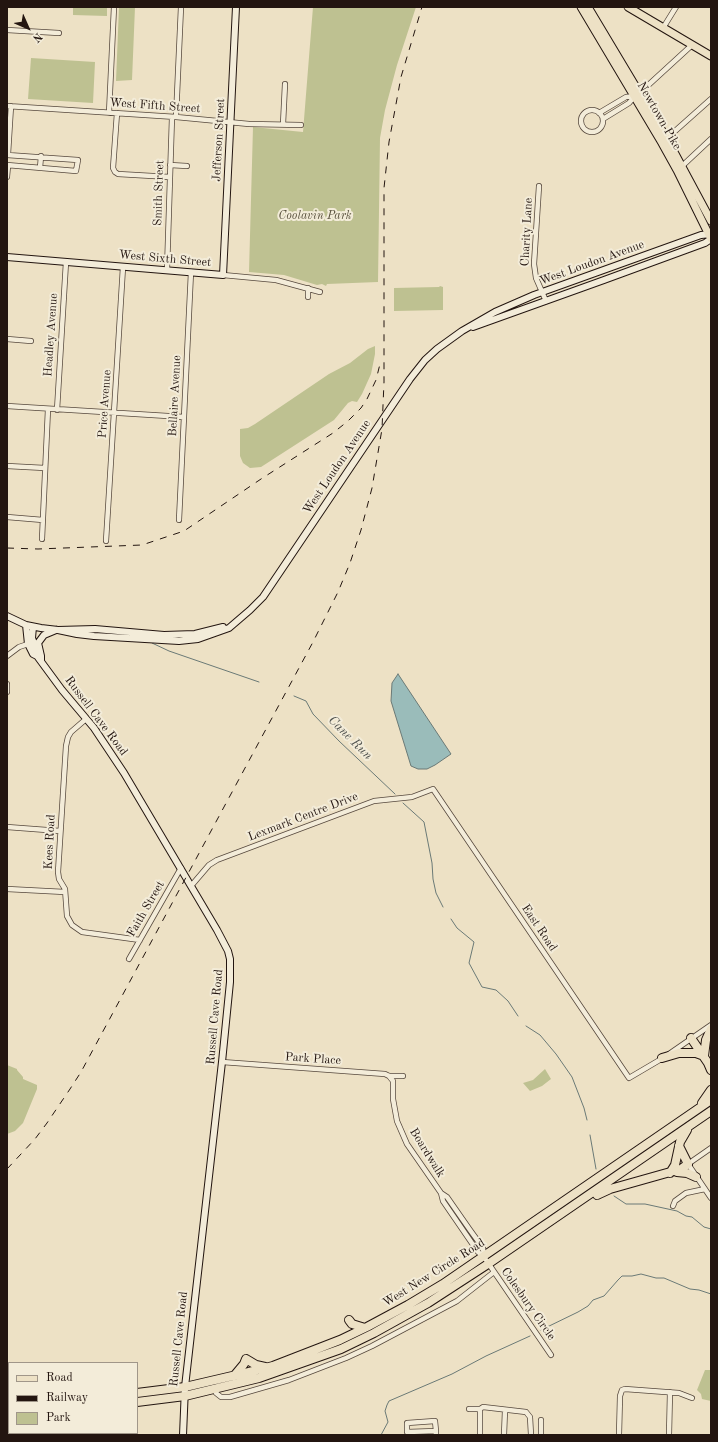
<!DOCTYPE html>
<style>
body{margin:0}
#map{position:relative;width:718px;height:1442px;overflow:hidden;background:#ede1c5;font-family:"Old Standard TT",serif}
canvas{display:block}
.frame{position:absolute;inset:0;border:8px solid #231510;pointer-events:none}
.legend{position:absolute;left:8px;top:1362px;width:130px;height:72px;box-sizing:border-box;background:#f3ecd9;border:1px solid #a09689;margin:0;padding:5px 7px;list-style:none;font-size:12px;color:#231510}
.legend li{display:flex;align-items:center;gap:8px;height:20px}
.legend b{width:20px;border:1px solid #a09689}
.north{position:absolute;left:8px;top:8px;width:40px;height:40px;-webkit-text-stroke:3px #f3ecd9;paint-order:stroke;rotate:135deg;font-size:11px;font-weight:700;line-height:16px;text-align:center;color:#231510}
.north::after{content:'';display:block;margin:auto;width:14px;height:18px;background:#231510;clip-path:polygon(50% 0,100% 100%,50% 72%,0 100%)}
</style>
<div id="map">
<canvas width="718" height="1442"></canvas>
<div class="frame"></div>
<ul class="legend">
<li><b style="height:5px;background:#ede1c5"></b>Road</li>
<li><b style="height:5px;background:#231510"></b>Railway</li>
<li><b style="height:11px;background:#bec191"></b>Park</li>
</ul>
<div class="north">N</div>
</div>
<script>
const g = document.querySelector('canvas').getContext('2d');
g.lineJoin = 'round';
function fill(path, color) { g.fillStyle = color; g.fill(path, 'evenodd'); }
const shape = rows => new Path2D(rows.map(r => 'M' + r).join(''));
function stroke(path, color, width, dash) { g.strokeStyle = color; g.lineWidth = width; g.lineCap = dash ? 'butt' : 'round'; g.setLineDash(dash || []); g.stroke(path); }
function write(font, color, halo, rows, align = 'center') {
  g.font = font + ' "Old Standard TT",serif'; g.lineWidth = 4; g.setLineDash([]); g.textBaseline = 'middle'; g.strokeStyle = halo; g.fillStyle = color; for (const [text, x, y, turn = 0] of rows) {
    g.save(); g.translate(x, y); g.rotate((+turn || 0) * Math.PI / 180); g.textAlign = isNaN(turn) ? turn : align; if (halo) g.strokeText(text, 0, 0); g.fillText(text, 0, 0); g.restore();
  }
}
fill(shape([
 [73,7,107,7,107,16,73,15],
 [119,7,135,7,132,80,116,81],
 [313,7,416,7,397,65,385,110,380,138,378,282,327,284,326,286,322,284,317,285,284,275,249,272,253,127,303,132],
 [31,58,95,62,93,103,28,99],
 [440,286,443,287,443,310,394,311,394,288,439,287],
 [375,346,375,354,371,374,362,394,357,402,352,401,348,403,334,420,261,467,250,468,243,463,240,456,240,429,248,428,255,424,329,374,350,363,368,349],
 [7,1065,17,1069,17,1070,23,1077,23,1079,37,1085,37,1089,23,1123,15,1131,7,1134],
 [545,1069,551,1079,542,1086,530,1091,523,1083,533,1080],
 [705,1370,711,1370,711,1401,702,1399,701,1394,697,1390]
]), '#bec191');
const water = shape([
 [398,674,451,754,435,765,427,769,418,769,411,766,391,701,392,683,398,674]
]);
fill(water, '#9abcba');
stroke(water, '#6a7976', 1);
stroke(shape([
 [152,643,169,651,259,682],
 [294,696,306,701,313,714,339,741,395,794],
 [403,803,424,822,432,863,433,879,436,893,443,907],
 [451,919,457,928,474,942,469,963,482,987,496,990,508,1001,518,1016],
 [526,1026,540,1035,556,1054,572,1077,584,1108,587,1120],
 [590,1135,596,1169],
 [614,1196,626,1204,645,1204,677,1211,686,1216,692,1217,704,1227,711,1229],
 [541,1330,578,1312,588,1306,593,1300,604,1296,618,1280,622,1276,632,1276,641,1274,656,1278,664,1278,690,1289,699,1290,711,1294],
 [381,1435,388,1422,385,1411,387,1405,389,1401,452,1374,486,1356,530,1336]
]), '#6a7976', 1);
const street = shape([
 [663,28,676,7],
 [7,30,59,33],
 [7,106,176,117,249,124,301,125],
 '581 121a11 11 0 1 1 22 0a11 11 0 1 1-22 0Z',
 [109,113,114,7],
 [117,113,113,168,115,172,118,174,170,177],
 [599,113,626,97,635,96],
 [176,117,181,7],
 [603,119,629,103,635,96,644,89,692,45],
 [283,124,285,84],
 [665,140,711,99],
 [8,154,11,106],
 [7,155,78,160,76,171,7,165],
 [170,165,187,166],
 [40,168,41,156],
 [680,168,711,139],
 [7,177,8,166],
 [539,186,534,264,536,278,546,301],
 [167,270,172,117],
 [223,275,276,280,320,292],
 [308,297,308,288],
 [7,339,31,341],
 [7,406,184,417],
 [57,410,66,262],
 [7,466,45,468],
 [7,517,43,520],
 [179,520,191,272],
 [42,539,48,409],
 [106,541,123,267],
 [7,656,19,647,28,644],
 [7,684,7,692],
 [86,719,71,732,68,737,66,746,58,872,59,879,65,889,67,916,72,925,82,932,140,940],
 [7,827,60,831],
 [191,886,209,865,217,860,374,801,412,797,433,789,629,1078,663,1058],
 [7,889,65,892],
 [129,959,181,868],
 [669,1054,711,1025],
 [222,1062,385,1074,389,1076,403,1076],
 [389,1076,393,1081,393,1099,397,1121,407,1144,441,1193,443,1201,478,1252,484,1257,551,1355],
 [711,1148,688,1164,711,1198],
 [441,1193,447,1197,470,1230,483,1248,484,1257],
 [673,1206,675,1201,686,1193,705,1189],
 [215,1389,216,1393,221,1397,230,1397,289,1380,346,1358,372,1346,457,1301,494,1272],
 [469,1409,480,1409],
 [7,1415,9,1415],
 [541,1420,541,1435],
 [436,1431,407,1432,407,1423,435,1421,436,1431,436,1435],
 [480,1435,480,1409,483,1407,526,1412,530,1417,531,1435],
 [504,1435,505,1410],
 [619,1435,620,1396,622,1390,625,1389,679,1393,692,1398],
 [669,1435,670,1392]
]);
const secondary = shape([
 [7,257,223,275,236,7],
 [473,327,604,280,705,243,711,239],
 [7,616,26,625,41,628,58,630,95,629,164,635,195,634,223,627],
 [26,625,28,644,33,654,37,656,62,690,94,728,124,773,217,930,228,951,230,959,230,982,222,1062,185,1387,183,1435],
 [33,627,32,638,37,651],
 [58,630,77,634,94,636,179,641,198,639,229,628,250,610,263,597,410,379,425,360,437,349,462,331,495,312,534,295,701,235,711,234],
 [41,661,41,656,38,643,44,635,56,630]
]);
const primary = shape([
 [581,7,662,143,677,170,711,239],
 [588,7,667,139,711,221],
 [628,7,711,56]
]);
const highway = shape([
 [691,1038,708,1063,711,1070],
 [662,1058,679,1053,696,1053,704,1056,706,1040,711,1029],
 [702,1103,711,1090],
 [677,1172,687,1173,696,1177],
 [670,1173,675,1165,680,1142,687,1130],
 [597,1195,610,1189,681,1169,688,1164,679,1146],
 [349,1320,352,1324,365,1328],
 [234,1376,244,1364,246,1359,256,1365,265,1367],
 [137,1393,185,1387,245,1373,273,1366,340,1340,367,1327,408,1305,443,1284,711,1100],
 [7,1395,9,1396],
 [137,1402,185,1396,259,1378,341,1349,374,1333,428,1303,488,1264,711,1111],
 [7,1404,9,1404]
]);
stroke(street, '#56483d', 6);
stroke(secondary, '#231510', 8);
stroke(primary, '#231510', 9);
stroke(highway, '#231510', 10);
stroke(street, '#f3ecd9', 4.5);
stroke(secondary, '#f3ecd9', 6);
stroke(primary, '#ede1c5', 7);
stroke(highway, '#ede1c5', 8);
stroke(shape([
 [7,548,38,549,142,545,184,531,261,479,333,433,348,421,361,408,367,399,376,380,380,364],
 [7,1169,35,1139,47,1123,70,1089,81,1072,313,642,338,592,350,563,361,530,372,488,382,429,384,382,384,188,389,142,401,77,422,7]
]), '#231510', 1, [7, 7]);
write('12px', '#231510', '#f3ecd9', [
 ["West Fifth Street",155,106,4],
 ["Newtown Pike",659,116,60],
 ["Jefferson Street",219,140,-87],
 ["Smith Street",159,193,-88],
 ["Charity Lane",527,232,-87],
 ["West Sixth Street",165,259,5],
 ["West Loudon Avenue",592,263,-20],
 ["Headley Avenue",51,335,-86],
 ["Bellaire Avenue",175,396,-87],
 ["Price Avenue",105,404,-86],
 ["West Loudon Avenue",337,467,-56],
 ["Russell Cave Road",96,716,53],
 ["Lexmark Centre Drive",303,817,-21],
 ["Kees Road",50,842,-87],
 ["Faith Street",146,909,-60],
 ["East Road",539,928,56],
 ["Russell Cave Road",215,1017,-85],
 ["Park Place",313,1059,4],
 ["Boardwalk",427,1153,58],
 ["West New Circle Road",434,1273,-32],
 ["Colesbury Circle",528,1304,55],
 ["Russell Cave Road",179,1339,-84]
]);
write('italic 12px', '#59513d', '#f3ecd9', [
 ["Coolavin Park",315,216]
]);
write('italic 13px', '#4d4f4c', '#f3ecd9', [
 ["Cane Run",350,738,45]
]);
</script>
